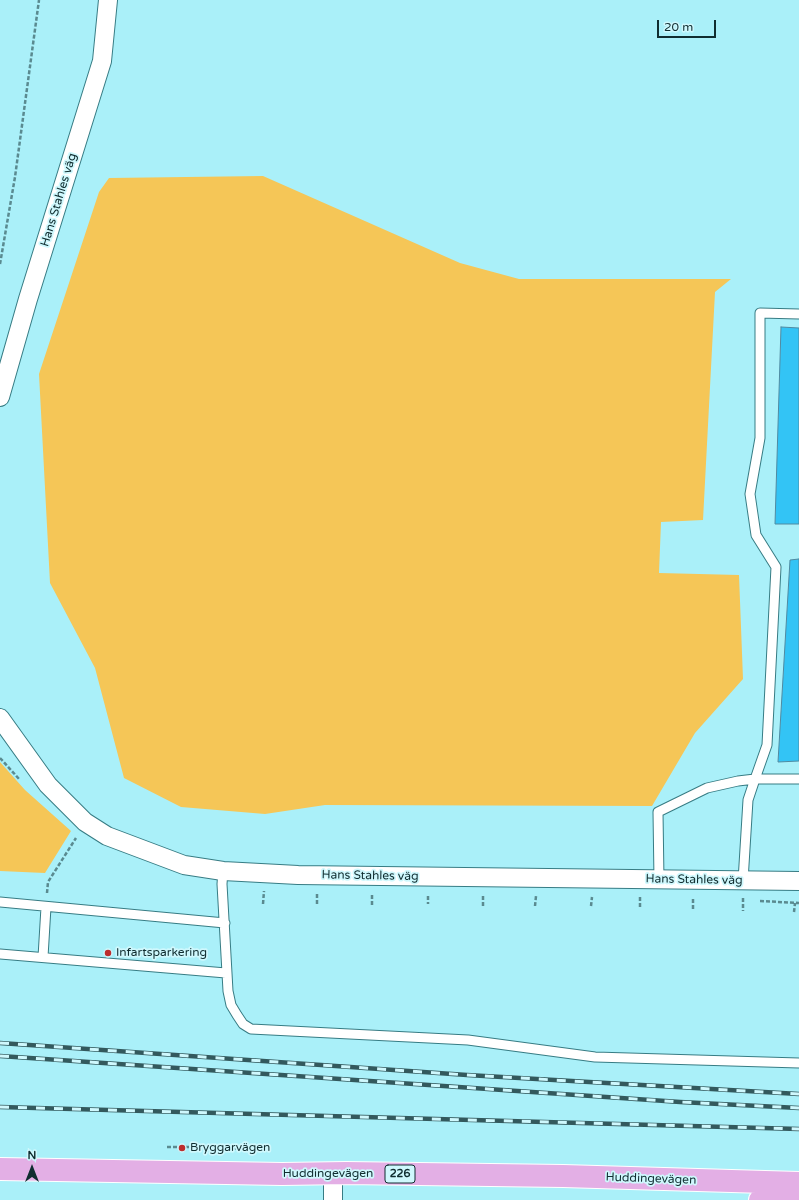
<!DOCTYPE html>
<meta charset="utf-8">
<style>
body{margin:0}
#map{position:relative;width:799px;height:1200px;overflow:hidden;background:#aaf0f9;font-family:"Varela Round",sans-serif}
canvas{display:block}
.north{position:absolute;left:12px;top:1148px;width:40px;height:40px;-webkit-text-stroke:3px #cff8fd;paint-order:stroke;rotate:0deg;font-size:11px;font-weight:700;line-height:16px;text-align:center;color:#102d30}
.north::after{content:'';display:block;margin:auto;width:14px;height:18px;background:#102d30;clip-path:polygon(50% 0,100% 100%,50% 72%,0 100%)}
.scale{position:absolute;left:657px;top:20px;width:59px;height:18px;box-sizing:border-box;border:2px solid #102d30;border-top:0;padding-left:5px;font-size:12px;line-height:14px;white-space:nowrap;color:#102d30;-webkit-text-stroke:3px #cff8fd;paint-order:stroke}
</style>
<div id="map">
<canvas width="799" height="1200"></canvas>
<div class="north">N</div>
<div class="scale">20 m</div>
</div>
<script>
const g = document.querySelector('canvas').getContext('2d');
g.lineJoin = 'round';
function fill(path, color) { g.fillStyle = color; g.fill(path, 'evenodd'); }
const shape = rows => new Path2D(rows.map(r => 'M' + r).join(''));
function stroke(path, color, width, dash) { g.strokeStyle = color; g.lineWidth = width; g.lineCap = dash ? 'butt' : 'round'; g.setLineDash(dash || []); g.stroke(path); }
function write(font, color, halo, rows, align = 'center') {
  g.font = font + ' "Varela Round",sans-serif'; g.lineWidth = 3.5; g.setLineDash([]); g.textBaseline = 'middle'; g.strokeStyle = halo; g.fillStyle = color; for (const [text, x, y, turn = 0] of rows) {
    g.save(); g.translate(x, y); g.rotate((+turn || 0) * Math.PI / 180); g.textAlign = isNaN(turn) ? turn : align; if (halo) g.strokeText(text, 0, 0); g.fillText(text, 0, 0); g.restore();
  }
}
fill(shape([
 [263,176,460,263,519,279,731,279,715,292,703,520,661,522,659,573,739,575,743,679,695,733,652,806,325,805,265,814,181,807,124,778,95,668,50,583,39,374,99,192,109,178],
 [0,762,25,790,71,831,45,873,0,871]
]), '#f5c657');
const building = shape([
 [781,327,799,328,799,524,775,524,781,327],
 [799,559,799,761,778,762,790,560,799,559]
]);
fill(building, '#33c4f5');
stroke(building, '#508aa1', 1);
const service = shape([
 [223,871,222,884,228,991,231,1005,237,1015,243,1024,251,1029,468,1040,595,1057,799,1063],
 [659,880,658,812,707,788,738,781,755,779,767,745,776,567,756,535,750,494,760,438,760,313,799,314],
 [743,881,748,800,755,779,799,779],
 [0,902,225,923],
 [0,954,226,973],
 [43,957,46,907]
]);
const minor = shape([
 [0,397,28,299,102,61,108,0],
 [0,718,48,785,85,822,107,836,184,865,223,871,298,875,799,881],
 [333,1200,333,1173]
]);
const primary = shape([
 [0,1169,282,1174,346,1173,563,1176,799,1183],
 [760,1200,799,1199]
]);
stroke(service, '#377c84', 11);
stroke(minor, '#377c84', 20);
stroke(primary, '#fff', 24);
stroke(shape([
 [0,264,15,177,39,0],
 [0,758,20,780],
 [47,893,48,882,76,838],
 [317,894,317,905],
 [372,895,372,905],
 [428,896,428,904],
 [640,897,640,907],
 [743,898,743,911],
 [693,899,693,909],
 [760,901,799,903],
 [263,904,264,891],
 [483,906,483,896],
 [535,906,536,896],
 [591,906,592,897],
 [794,912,795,903],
 [167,1147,226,1147,252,1151]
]), '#5a8a90', 2.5, [4, 2]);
stroke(service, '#fff', 9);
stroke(minor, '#fff', 18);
stroke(primary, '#e3afe5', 22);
const rail = shape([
 [0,1043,467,1075,799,1094],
 [0,1056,680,1102,799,1108],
 [0,1107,799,1129]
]);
stroke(rail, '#33595d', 4.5);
stroke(rail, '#cff8fd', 3, [9]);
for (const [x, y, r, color] of [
 [108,953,4,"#bc2d2d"],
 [182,1148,4,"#bc2d2d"]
]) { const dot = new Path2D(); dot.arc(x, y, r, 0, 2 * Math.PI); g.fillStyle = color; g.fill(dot); stroke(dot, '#cff8fd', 1.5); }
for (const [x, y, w] of [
 [400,1174,30]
]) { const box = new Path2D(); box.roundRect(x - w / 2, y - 9, w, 18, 3); g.fillStyle = '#cff8fd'; g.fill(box); stroke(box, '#102d30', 1); }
write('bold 11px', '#102d30', null, [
 ["226",400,1174]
]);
write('12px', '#102d30', '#cff8fd', [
 ["Hans Stahles väg",59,200,-73],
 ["Hans Stahles väg",370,876,1],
 ["Hans Stahles väg",694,880,1],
 ["Huddingevägen",328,1174],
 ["Huddingevägen",651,1179,2]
]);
write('12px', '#102d30', '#cff8fd', [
 ["Infartsparkering",116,953],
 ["Bryggarvägen",190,1148]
], 'left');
</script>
